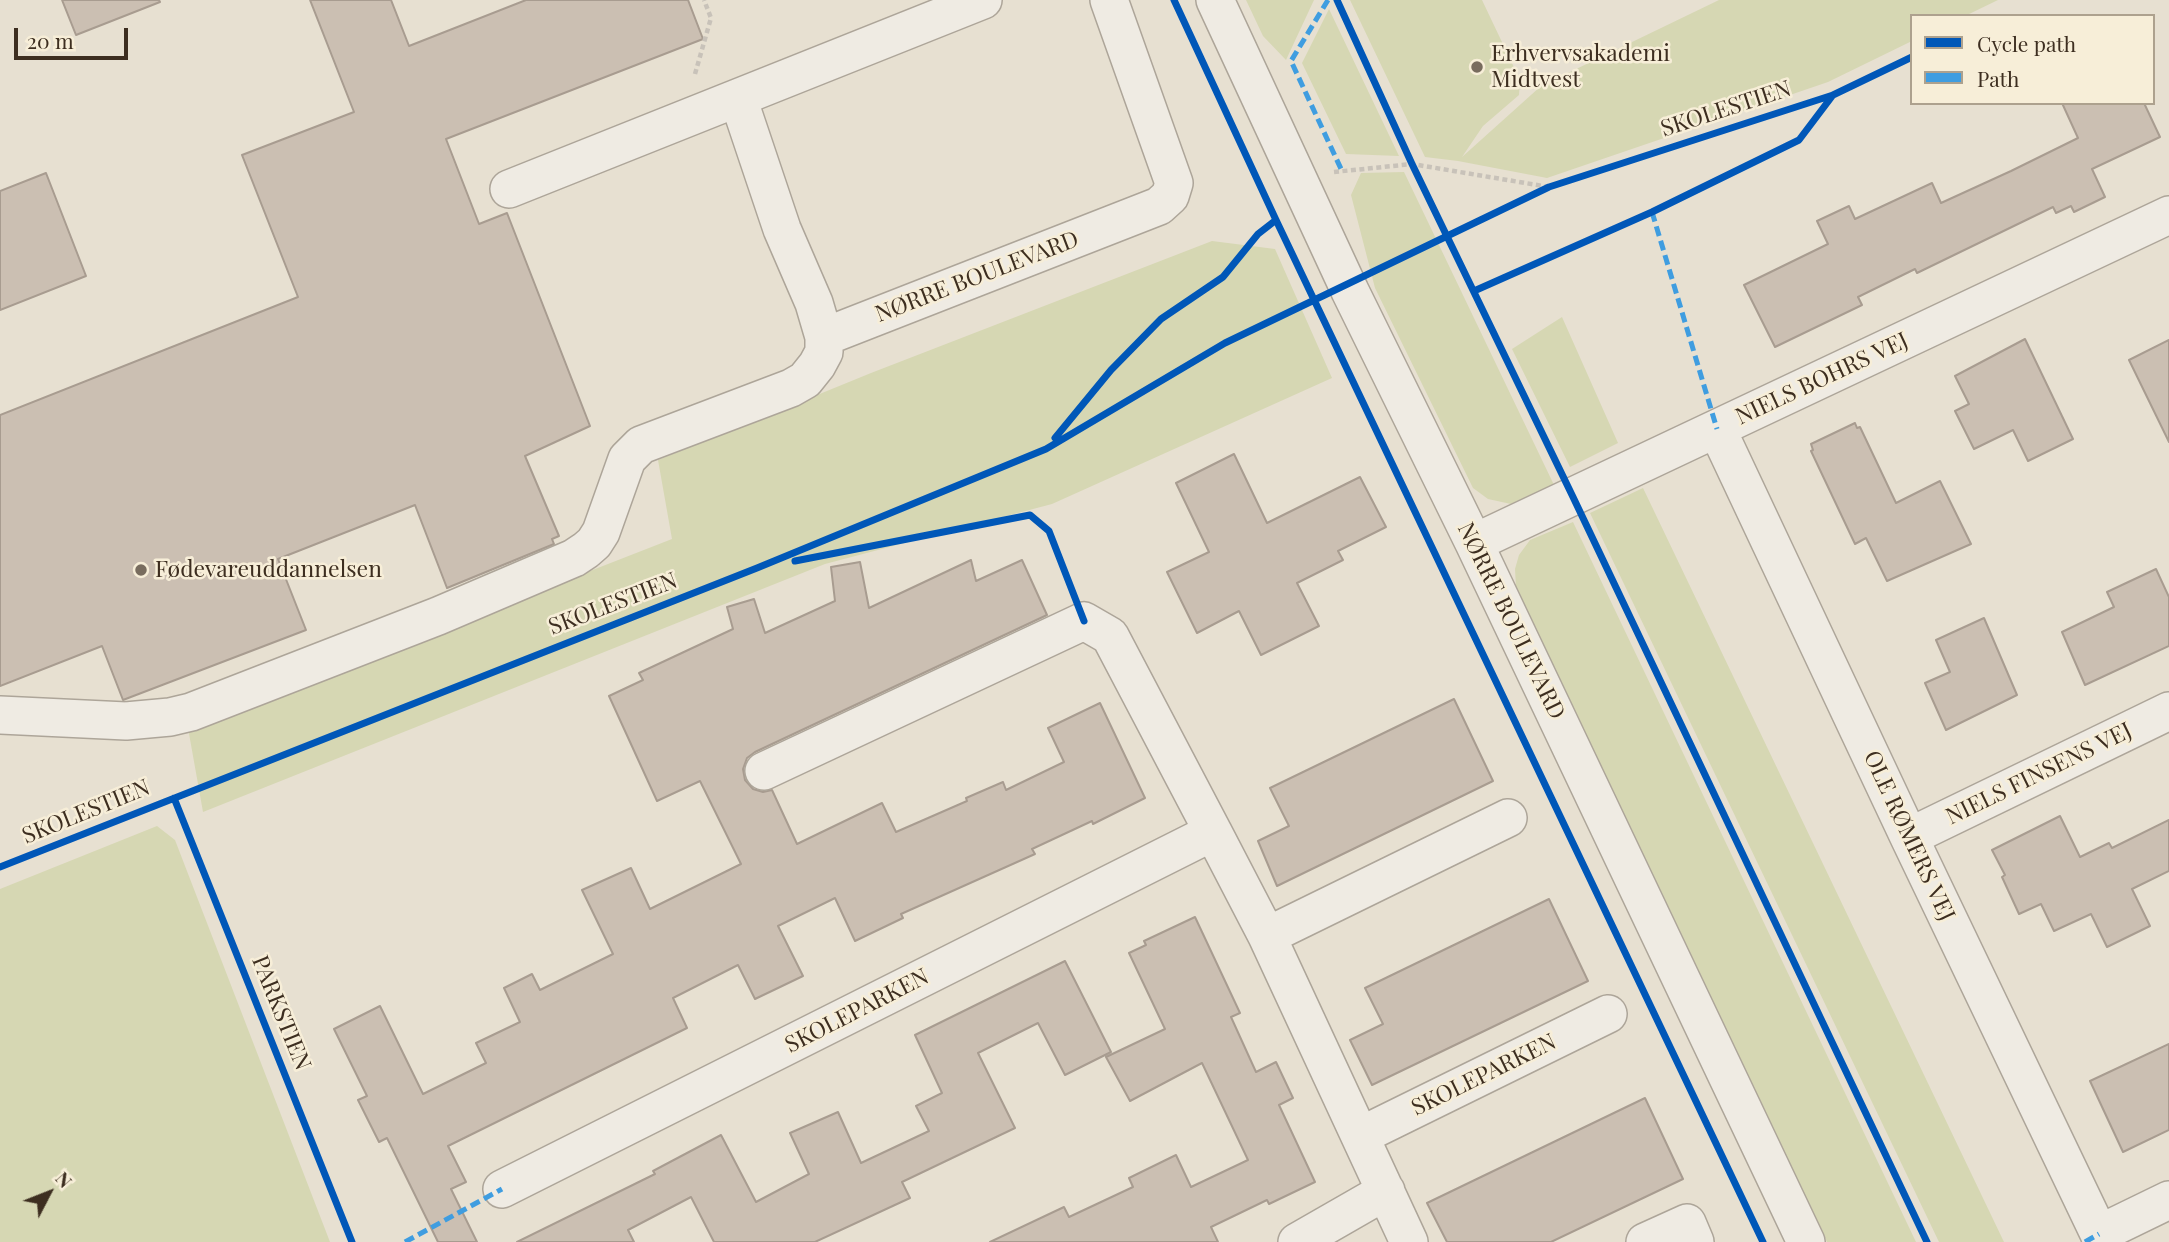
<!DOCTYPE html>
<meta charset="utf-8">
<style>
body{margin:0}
#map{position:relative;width:2169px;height:1242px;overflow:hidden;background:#e7e0d1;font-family:"Playfair Display",serif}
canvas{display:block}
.legend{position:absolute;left:1910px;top:14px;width:245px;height:91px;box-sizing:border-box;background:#f7eed8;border:2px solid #ada18e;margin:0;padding:9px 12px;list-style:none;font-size:21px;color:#3d2e20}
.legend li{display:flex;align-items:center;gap:14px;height:35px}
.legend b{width:35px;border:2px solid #ada18e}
.north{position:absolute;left:14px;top:1158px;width:70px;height:70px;-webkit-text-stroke:5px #f7eed8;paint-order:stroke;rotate:48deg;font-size:19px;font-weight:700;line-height:28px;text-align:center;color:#3d2e20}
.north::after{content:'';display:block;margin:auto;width:24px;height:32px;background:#3d2e20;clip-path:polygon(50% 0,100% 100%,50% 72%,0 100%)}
.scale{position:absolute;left:14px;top:28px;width:114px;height:32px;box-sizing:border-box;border:4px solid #3d2e20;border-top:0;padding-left:9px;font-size:21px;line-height:24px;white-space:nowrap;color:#3d2e20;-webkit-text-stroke:5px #f7eed8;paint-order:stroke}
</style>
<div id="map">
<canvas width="2169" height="1242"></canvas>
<ul class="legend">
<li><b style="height:9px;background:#0057b8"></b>Cycle path</li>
<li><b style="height:9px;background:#3f9de0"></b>Path</li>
</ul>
<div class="north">N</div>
<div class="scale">20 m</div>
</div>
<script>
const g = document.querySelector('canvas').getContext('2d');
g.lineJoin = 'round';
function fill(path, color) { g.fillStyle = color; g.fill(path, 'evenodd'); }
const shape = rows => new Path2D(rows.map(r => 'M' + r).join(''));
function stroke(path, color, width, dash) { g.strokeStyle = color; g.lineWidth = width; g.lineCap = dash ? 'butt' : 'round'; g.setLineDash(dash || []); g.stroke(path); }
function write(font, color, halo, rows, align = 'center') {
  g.font = font + ' "Playfair Display",serif'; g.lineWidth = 5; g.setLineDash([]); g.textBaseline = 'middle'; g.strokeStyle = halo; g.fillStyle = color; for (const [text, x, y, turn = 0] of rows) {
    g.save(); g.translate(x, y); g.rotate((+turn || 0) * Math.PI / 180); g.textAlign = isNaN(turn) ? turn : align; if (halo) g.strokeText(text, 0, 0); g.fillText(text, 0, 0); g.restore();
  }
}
fill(shape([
 [1246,0,1314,0,1286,60,1263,36],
 [1350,0,1482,0,1520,80,1519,95,1483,126,1462,157,1541,86,1719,0,1998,0,1965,16,1912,16,1912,41,1828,82,1547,178,1458,161,1425,157],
 [1329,9,1399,156,1346,154,1302,63],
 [1404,172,1554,485,1511,504,1488,499,1473,488,1375,288,1351,195,1361,173],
 [1212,241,1275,249,1332,378,1052,504,825,564,203,812,188,728,672,539,658,460,871,373],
 [1562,317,1618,443,1570,467,1512,349],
 [1643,488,2004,1242,1939,1242,1590,513],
 [1573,522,1916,1242,1827,1242,1516,587,1515,569,1519,555,1530,540],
 [157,826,175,840,330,1242,0,1242,0,889]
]), '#d6d7b3');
const building = shape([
 [62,0,159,0,160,2,76,35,62,0],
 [310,0,391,0,409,46,526,0,688,0,703,39,446,139,479,224,507,213,590,426,525,456,559,536,552,539,554,544,447,588,415,505,278,559,306,630,123,700,102,646,0,686,0,415,298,297,242,155,354,112,310,0],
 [2062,103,2144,103,2160,137,2092,169,2105,197,2074,212,2071,206,2056,213,2053,207,1917,273,1915,269,1858,297,1862,305,1775,347,1744,285,1828,244,1817,221,1849,206,1855,219,1932,183,1941,203,2011,171,2078,138,2062,103],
 [46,173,86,276,0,310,0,191,46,173],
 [2025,339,2073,439,2028,461,2013,430,1974,449,1955,411,1969,404,1955,376,2025,339],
 [2169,340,2169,442,2129,360,2169,340],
 [1855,423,1857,428,1860,427,1896,503,1940,481,1971,544,1887,581,1866,538,1855,544,1811,451,1813,450,1811,444,1855,423],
 [1234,454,1267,523,1360,477,1386,527,1338,551,1343,560,1297,583,1319,626,1261,655,1239,611,1197,633,1167,572,1209,552,1176,483,1234,454],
 [971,560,976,581,1022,560,1047,615,755,752,747,758,743,769,745,780,753,789,763,792,772,790,797,844,882,803,896,832,967,801,966,798,1003,782,1006,790,1064,762,1048,728,1100,703,1145,798,1093,824,1092,821,1032,849,1035,854,901,914,903,918,855,941,835,898,778,926,803,976,755,999,738,965,673,998,687,1028,448,1146,466,1182,451,1189,477,1242,438,1242,387,1138,379,1142,358,1100,367,1096,334,1029,380,1006,423,1094,486,1063,476,1043,520,1022,504,988,532,974,540,990,613,954,582,890,631,868,650,909,741,864,700,781,657,801,609,696,643,680,639,673,733,629,727,607,754,599,765,633,835,601,831,567,860,562,869,608,971,560],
 [2156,569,2169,597,2169,646,2085,685,2062,632,2114,607,2107,592,2156,569],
 [1984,618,2017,695,1946,730,1925,683,1950,672,1936,640,1984,618],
 [1454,699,1493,781,1277,886,1258,841,1289,826,1270,788,1454,699],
 [2060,816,2080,857,2109,843,2112,848,2169,820,2169,871,2132,889,2150,926,2107,947,2091,914,2054,931,2041,904,2019,914,2002,877,2005,875,1992,850,2060,816],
 [1549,899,1588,981,1372,1085,1350,1040,1383,1024,1365,988,1549,899],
 [1195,917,1240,1013,1231,1017,1256,1072,1276,1062,1293,1098,1279,1105,1315,1182,1269,1204,1267,1200,1211,1227,1218,1242,990,1242,1064,1207,1069,1217,1133,1187,1129,1178,1176,1155,1191,1187,1248,1160,1202,1063,1130,1101,1106,1057,1165,1029,1129,953,1146,945,1144,941,1195,917],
 [1065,961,1111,1052,1065,1075,1038,1023,978,1053,1015,1128,902,1182,910,1198,815,1242,714,1242,691,1197,628,1230,634,1242,517,1242,655,1174,653,1171,721,1135,756,1202,809,1174,790,1133,838,1112,861,1163,929,1131,916,1106,942,1093,915,1035,1065,961],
 [2169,1044,2169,1130,2123,1152,2090,1081,2169,1044],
 [1645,1098,1683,1179,1551,1242,1447,1242,1427,1203,1645,1098]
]);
fill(building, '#cbbfb2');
stroke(building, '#a89c90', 2);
const minor = shape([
 [1215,0,1350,291,1474,543,1806,1242],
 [509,189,983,0],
 [824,337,1159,206,1170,196,1174,183,1109,0],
 [1717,429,1909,837,2103,1242],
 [1474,543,2169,215],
 [0,715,126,721,170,717,191,712,438,616,574,558,586,550,594,543,601,532,627,459,641,445,791,388,805,380,817,365,824,352,824,337,814,303,782,229,738,98],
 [764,771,1084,621,1110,636,1213,832],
 [1909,837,2169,711],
 [1267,936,1508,818],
 [1360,1136,1608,1014],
 [502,1189,1213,832,1267,936,1409,1242],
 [2099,1234,2169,1200],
 [1297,1242,1386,1191],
 [1645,1242,1687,1223,1695,1242]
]);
stroke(minor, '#ada599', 40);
stroke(shape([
 [695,74,711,18,704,0],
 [1334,172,1412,164,1549,187]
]), '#c8c2b9', 4.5, [5, 3.5]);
stroke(minor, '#efebe3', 37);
stroke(shape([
 [1328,0,1291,61,1342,171],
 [1652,212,1717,429],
 [405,1242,502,1189],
 [2085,1242,2099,1234]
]), '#3f9de0', 5, [10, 5]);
stroke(shape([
 [1174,0,1276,220,1763,1242],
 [1337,0,1412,164,1573,497,1927,1242],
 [1474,291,1652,212,1799,140,1833,95],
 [1055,438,1111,370,1161,319,1223,277,1258,234,1276,220],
 [795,561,1030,515,1049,531,1084,621],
 [174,798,352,1242],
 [0,867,757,568,1046,449,1225,343,1549,187,1833,95,1912,57]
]), '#0057b8', 7);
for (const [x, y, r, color] of [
 [1477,67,7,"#786c5e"],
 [141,570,7,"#786c5e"]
]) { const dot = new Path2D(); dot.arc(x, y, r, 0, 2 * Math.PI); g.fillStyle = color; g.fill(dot); stroke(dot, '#f7eed8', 2.5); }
write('23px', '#3d2e20', '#f7eed8', [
 ["Erhvervsakademi",1491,54],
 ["Midtvest",1491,80],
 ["Fødevareuddannelsen",155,570]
], 'left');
write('23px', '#3d2e20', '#f7eed8', [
 ["SKOLESTIEN",1726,109,-18],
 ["NØRRE BOULEVARD",977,277,-21],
 ["NIELS BOHRS VEJ",1822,379,-25],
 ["SKOLESTIEN",613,604,-21],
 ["NØRRE BOULEVARD",1511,621,64],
 ["NIELS FINSENS VEJ",2039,774,-26],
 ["SKOLESTIEN",86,812,-22],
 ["OLE RØMERS VEJ",1909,836,65],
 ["SKOLEPARKEN",857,1011,-27],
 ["PARKSTIEN",281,1013,68],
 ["SKOLEPARKEN",1484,1075,-26]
]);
</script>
